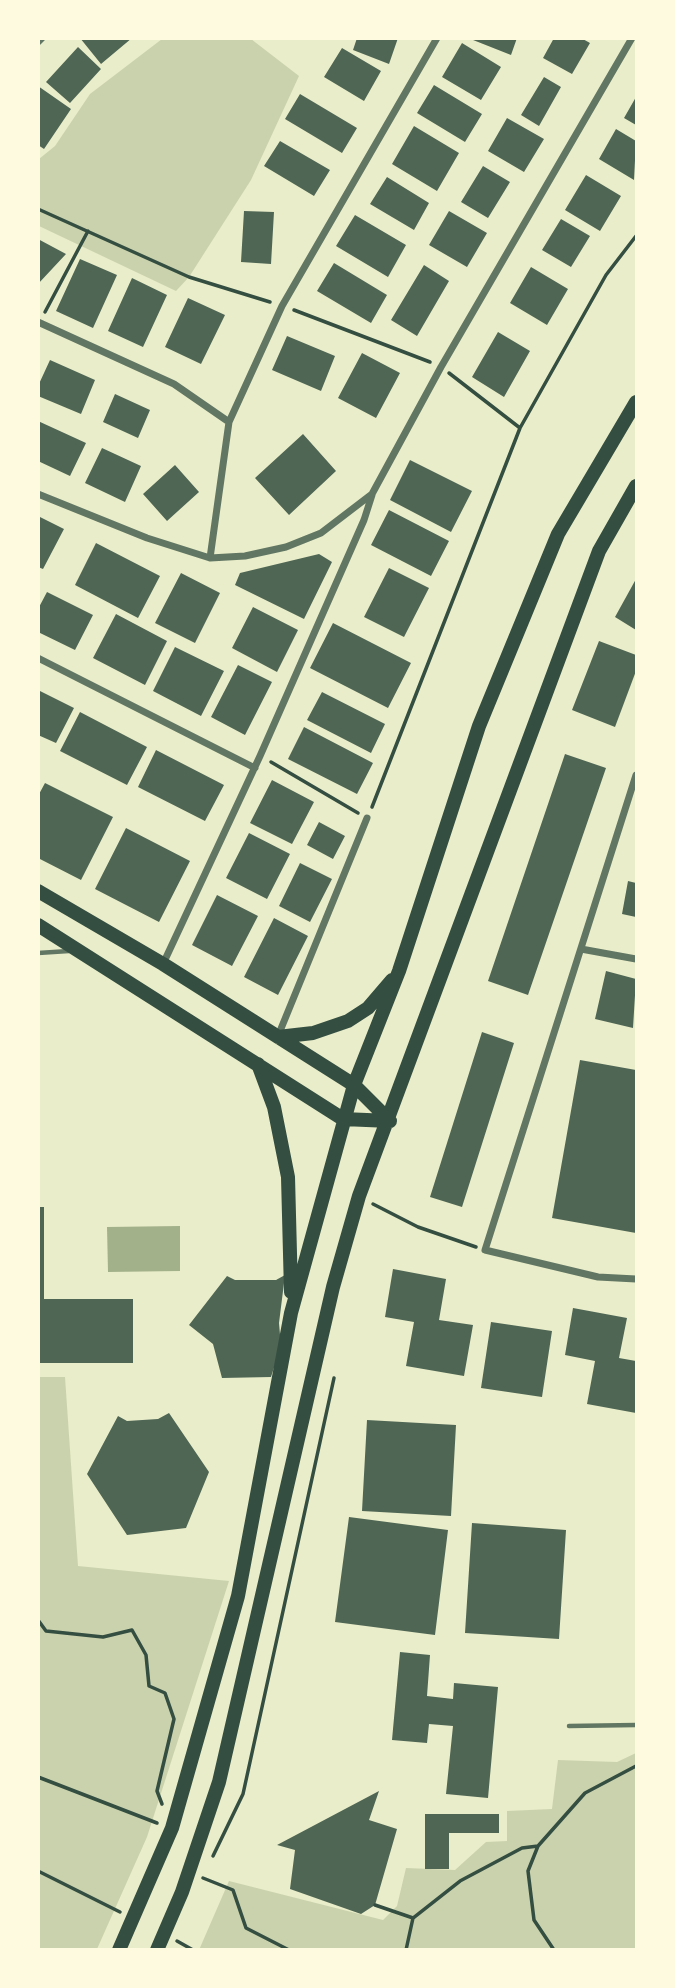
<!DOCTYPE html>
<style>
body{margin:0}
#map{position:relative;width:675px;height:1988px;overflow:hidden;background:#e9edc9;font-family:"Titillium Web",sans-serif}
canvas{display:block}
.frame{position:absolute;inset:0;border:40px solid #fefae0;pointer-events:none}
</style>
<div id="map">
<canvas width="675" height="1988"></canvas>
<div class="frame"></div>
</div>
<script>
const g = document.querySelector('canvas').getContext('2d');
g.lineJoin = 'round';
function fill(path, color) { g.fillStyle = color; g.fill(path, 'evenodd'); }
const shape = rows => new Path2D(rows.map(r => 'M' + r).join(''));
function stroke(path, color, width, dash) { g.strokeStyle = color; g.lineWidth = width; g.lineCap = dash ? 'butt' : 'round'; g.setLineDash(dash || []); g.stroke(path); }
fill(shape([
 [162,39,251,39,299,76,251,180,189,277,176,291,39,226,39,159,55,146,90,94],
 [39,1377,65,1377,78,1566,229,1581,147,1837,97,1949,39,1950],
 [636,1753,636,1949,199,1950,229,1881,383,1920,397,1906,406,1868,455,1870,486,1842,507,1841,507,1811,552,1809,558,1760,617,1762]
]), '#cad2ad');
fill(shape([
 [180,1226,180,1271,108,1272,107,1227]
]), '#a3b18a');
fill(shape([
 [80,38,132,38,101,64],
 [357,38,398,38,389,64,353,50],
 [468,38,517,38,511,55],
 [554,38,581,38,590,43,572,74,543,58],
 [462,43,501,67,481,100,442,77],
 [78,47,101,69,70,103,46,82],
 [342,48,381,71,364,101,324,77],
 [544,77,561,87,539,126,521,115],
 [434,85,482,114,465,142,417,113],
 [38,86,71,109,44,149,38,145],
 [300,94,357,128,342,153,285,119],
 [636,97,636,125,624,118],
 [507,118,544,139,524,172,488,151],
 [414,126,459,153,437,191,392,164],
 [616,129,636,141,634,180,599,159],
 [280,141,330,170,314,196,264,166],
 [483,166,510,182,488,218,461,202],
 [586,175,621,196,600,231,565,210],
 [387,177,429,203,414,230,370,204],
 [244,211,274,212,271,264,241,262],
 [449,211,487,233,467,267,429,245],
 [355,215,406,245,388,277,336,246],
 [561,219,590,236,571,267,542,250],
 [38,239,66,254,38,284],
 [80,259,117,275,93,328,56,311],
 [334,263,387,295,371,323,317,291],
 [424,265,449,281,417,336,391,320],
 [531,267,568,289,547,325,510,303],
 [132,278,167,295,143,347,108,331],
 [188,298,225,315,201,364,165,347],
 [498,332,530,351,504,397,472,377],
 [287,336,335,356,321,391,272,370],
 [362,353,400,373,376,418,338,398],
 [50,360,95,380,81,414,38,396,38,386],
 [115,394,150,410,138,438,103,422],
 [38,421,86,443,70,476,38,461],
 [303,434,336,471,289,515,255,478],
 [102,448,141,466,125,502,85,483],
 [410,460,472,491,451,532,390,500],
 [175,465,199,492,167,521,143,494],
 [389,510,449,541,431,576,371,545],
 [38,516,64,529,43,569,38,567],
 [96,543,160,576,138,618,75,585],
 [319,554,332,562,304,619,235,585,240,573],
 [389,568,429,588,404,637,364,617],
 [181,573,220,593,195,643,155,623],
 [636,579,636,630,615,617],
 [47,592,93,615,75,650,38,632,38,609],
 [253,607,298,630,277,672,232,648],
 [116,614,167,641,145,685,93,658],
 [333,623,411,663,388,708,310,668],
 [599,641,636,655,636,671,615,727,572,710],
 [175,647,224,671,201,716,153,691],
 [238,665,272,682,245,735,211,717],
 [38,690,74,708,56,743,38,735],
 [322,692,385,724,371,753,307,720],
 [80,712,147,747,127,785,60,751],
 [304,727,373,763,357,794,288,759],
 [156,750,224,785,205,821,138,787],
 [565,754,606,768,528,995,488,981],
 [272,780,314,802,292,844,250,823],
 [45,783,113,817,81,880,38,858,38,796],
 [319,822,345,836,333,859,307,845],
 [126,828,190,861,159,922,95,889],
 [249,833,290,854,267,899,226,878],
 [300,863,332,879,310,922,279,906],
 [628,881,636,883,636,917,622,914],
 [217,895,258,916,232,966,192,945],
 [274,918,308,936,278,995,244,977],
 [606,971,636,979,633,1028,595,1019],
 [482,1032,514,1043,462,1207,430,1197],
 [580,1060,636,1070,636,1233,552,1218],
 [38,1207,44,1207,44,1299,133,1299,133,1363,38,1363],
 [393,1269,446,1279,439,1320,473,1325,464,1376,406,1366,414,1322,385,1317],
 [285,1275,279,1323,281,1346,271,1377,222,1378,213,1344,189,1325,227,1276,235,1280,276,1280],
 [573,1308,627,1318,619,1358,636,1361,636,1413,587,1404,595,1361,565,1355],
 [491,1322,552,1331,542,1397,481,1388],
 [169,1413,209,1472,186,1528,127,1535,87,1474,118,1416,127,1421,158,1419],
 [367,1420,456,1425,451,1516,362,1511],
 [349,1517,448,1530,435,1635,335,1622],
 [472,1523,566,1530,559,1639,465,1633],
 [400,1652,430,1655,427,1696,453,1699,454,1683,498,1687,488,1798,446,1794,453,1726,429,1724,427,1743,392,1740],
 [379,1791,369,1820,397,1829,375,1905,361,1914,290,1889,295,1850,277,1845],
 [425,1814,499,1814,499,1833,449,1833,449,1869,425,1869]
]), '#4f6655');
stroke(shape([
 [38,209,189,277,270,302],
 [294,310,430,362],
 [45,312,88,231],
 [449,373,520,428],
 [271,762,358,813],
 [372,807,520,428,606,275,636,236],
 [373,1204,418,1227,476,1247],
 [38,1620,46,1631,103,1637,132,1630,146,1655,149,1686,165,1693,174,1719,157,1791,162,1804],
 [38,1777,157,1823],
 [538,1846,528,1871,534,1920,554,1950],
 [213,1856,243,1794,334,1378],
 [38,1871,120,1912],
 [203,1878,233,1890,246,1928,289,1950],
 [375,1905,413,1918],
 [177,1941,193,1950],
 [406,1950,413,1918,460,1881,522,1848,538,1846,585,1793,636,1766]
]), '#344e41', 3.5);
stroke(shape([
 [38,953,69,951],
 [569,1726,636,1725]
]), '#617663', 4.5);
stroke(shape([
 [38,42,42,38],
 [38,322,174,384,229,422],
 [38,494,147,538,210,558,245,556,286,547,321,533,372,494,441,367,632,38],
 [210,558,229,422,282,306,437,38],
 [38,658,255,768],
 [636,775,485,1250,598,1277,636,1279],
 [581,949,636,959],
 [163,964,260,756,364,520,372,495],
 [278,1036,367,818]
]), '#617663', 7);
stroke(shape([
 [38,891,163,964,354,1085,390,1121],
 [38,925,343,1119,390,1121],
 [278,1037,313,1033,348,1021,368,1008,392,980],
 [258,1064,274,1107,288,1177,291,1292],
 [119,1950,172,1828,238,1596,291,1313,354,1085,399,971,479,726,558,534,636,402],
 [157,1950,182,1892,219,1782,333,1287,359,1196,599,551,636,486]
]), '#344e41', 14);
</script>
